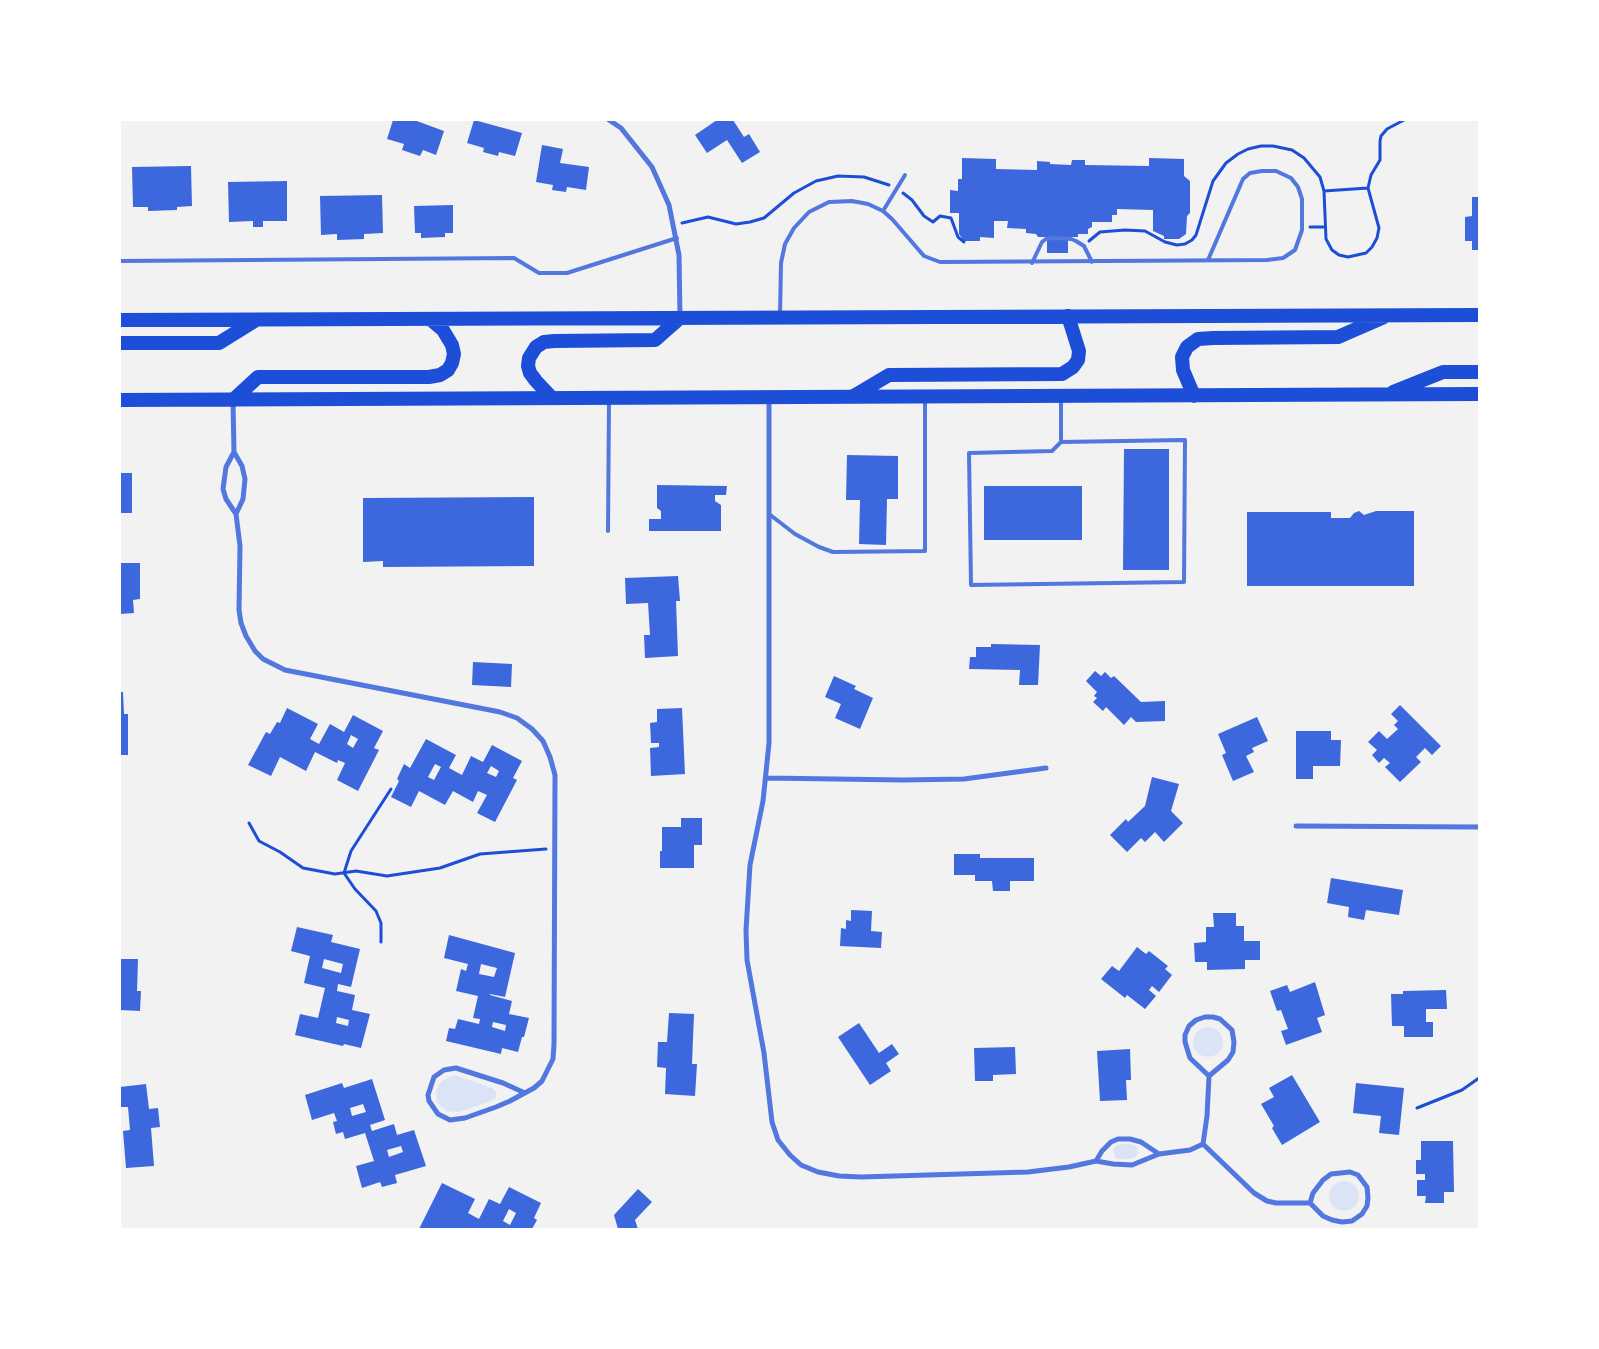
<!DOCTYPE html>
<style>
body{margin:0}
#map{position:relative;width:1599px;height:1349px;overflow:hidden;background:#f2f2f2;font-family:"DejaVu Sans",sans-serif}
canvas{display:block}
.frame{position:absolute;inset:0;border:121px solid #fff;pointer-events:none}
</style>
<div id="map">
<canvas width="1599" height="1349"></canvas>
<div class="frame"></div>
</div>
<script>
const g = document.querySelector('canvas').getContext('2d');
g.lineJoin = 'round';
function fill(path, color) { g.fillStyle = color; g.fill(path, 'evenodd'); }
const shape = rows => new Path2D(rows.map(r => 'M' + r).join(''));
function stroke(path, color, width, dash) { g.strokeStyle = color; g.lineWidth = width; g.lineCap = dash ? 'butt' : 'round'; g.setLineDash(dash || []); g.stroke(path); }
fill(shape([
 '1193 1042a15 15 0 1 1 30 0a15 15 0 1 1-30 0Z',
 [455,1075,492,1088,496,1092,496,1098,491,1101,459,1112,447,1111,440,1106,437,1101,436,1091,440,1083,443,1080],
 [1129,1143,1137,1147,1138,1153,1137,1156,1130,1159,1116,1159,1113,1150,1115,1146],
 '1329 1196a15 15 0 1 1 30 0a15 15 0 1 1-30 0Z'
]), '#dbe4f7');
fill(shape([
 [393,120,414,120,444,131,436,155,423,150,420,156,402,150,404,144,387,139],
 [474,120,522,133,515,156,499,152,498,156,483,152,484,148,467,143],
 [717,120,733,120,744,137,749,134,760,152,742,163,727,140,707,153,695,135],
 [542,145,563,149,560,163,589,167,586,190,567,187,566,192,552,190,553,185,536,182],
 [962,158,996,159,996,169,1037,170,1037,161,1050,162,1050,164,1071,165,1072,160,1085,160,1085,165,1149,166,1149,158,1184,159,1184,176,1190,181,1190,213,1187,216,1186,234,1179,239,1164,239,1164,236,1153,231,1153,210,1117,209,1117,215,1112,215,1112,222,1092,222,1092,227,1088,229,1088,234,1078,234,1078,237,1068,237,1068,253,1047,253,1047,237,1038,237,1036,234,1026,233,1026,229,1007,228,1008,221,994,221,994,238,980,237,980,241,964,241,959,234,959,213,950,213,950,190,958,191,958,179,962,179],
 [191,166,192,206,177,207,177,210,148,211,148,207,133,207,132,167],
 [287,181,287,221,263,221,263,227,253,227,253,221,229,222,228,182],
 [382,195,383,233,364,234,364,239,337,240,337,234,321,235,320,196],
 [1472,197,1479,197,1479,250,1472,250,1472,241,1465,241,1465,217,1472,216],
 [453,205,453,233,445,233,445,237,421,238,421,233,415,233,414,206],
 [1124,449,1169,449,1169,570,1123,570],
 [847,455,898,456,898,499,887,499,886,545,859,544,860,500,846,500],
 [120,473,132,473,132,513,120,513],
 [657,485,727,486,726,495,715,495,715,501,721,505,721,531,649,531,649,519,661,519,661,511,657,508],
 [984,486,1082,486,1082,540,984,540],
 [534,497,534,566,383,567,383,561,363,562,363,498],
 [1359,511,1364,515,1376,511,1414,511,1414,586,1247,586,1247,512,1331,512,1331,518,1350,518,1354,513],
 [120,563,140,563,140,599,133,600,134,613,120,614],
 [678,576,680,601,676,601,678,656,645,658,644,635,650,635,648,603,626,604,625,578],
 [991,644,1040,645,1038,685,1019,685,1020,670,969,669,970,657,976,657,976,647,991,647],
 [473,662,512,664,511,687,472,685],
 [1095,671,1101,676,1105,672,1111,678,1114,676,1141,702,1165,701,1165,721,1136,722,1131,717,1124,725,1106,707,1103,711,1093,702,1097,698,1094,696,1097,692,1086,681],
 [834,676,856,686,854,689,873,698,860,729,835,718,841,704,825,697],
 [120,692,123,692,124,714,128,714,128,755,120,755],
 [1400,705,1441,746,1432,755,1425,748,1416,757,1421,762,1400,782,1385,767,1390,763,1384,758,1379,763,1372,755,1377,750,1368,742,1379,731,1387,739,1398,729,1394,725,1398,721,1391,714],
 [287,708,318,724,310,739,319,744,330,724,344,732,353,715,383,731,374,748,379,750,358,791,337,780,345,763,338,760,337,763,315,752,306,771,280,757,271,776,248,765,266,732,270,734,277,722,280,723],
 [351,735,358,739,353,748,347,744],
 [682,708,685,774,651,776,650,748,659,747,659,743,651,743,650,723,657,722,657,709],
 [1257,717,1268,741,1252,748,1254,752,1246,756,1254,772,1233,781,1222,755,1226,753,1218,734],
 [1296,731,1331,731,1331,740,1341,740,1340,766,1313,766,1313,779,1296,779],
 [426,739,456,755,449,768,462,775,471,756,483,762,492,745,522,761,513,778,517,780,495,822,477,813,487,795,478,791,473,802,453,791,445,805,419,791,411,807,391,797,399,781,397,779,404,764,410,768],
 [435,764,441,767,434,780,428,777],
 [491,766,499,771,496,777,487,773],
 [1152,777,1179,784,1171,811,1183,823,1164,842,1155,832,1145,842,1141,838,1127,852,1110,835,1126,819,1128,822,1145,806],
 [681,818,702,818,702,845,694,845,694,868,660,868,660,851,662,851,662,827,681,827],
 [954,854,980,854,980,858,1034,858,1034,881,1010,881,1010,891,993,891,992,881,975,881,975,875,954,875],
 [1331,878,1403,890,1399,915,1366,910,1364,920,1348,917,1349,907,1327,903],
 [851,910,872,911,871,931,882,932,881,948,840,946,841,928,846,929,846,920,851,921],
 [1213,913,1236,913,1236,926,1244,926,1244,941,1260,941,1260,960,1245,960,1245,969,1207,970,1207,962,1195,962,1194,943,1206,942,1206,927,1214,927],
 [297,927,333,935,331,942,360,949,351,987,338,984,337,991,355,995,352,1010,370,1014,361,1048,344,1044,343,1046,295,1035,300,1014,318,1018,325,988,304,983,310,956,291,951],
 [324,959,343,964,341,973,322,968],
 [337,1017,349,1020,348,1026,336,1023],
 [449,935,515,953,505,997,490,994,490,995,512,1001,509,1014,529,1018,524,1037,522,1037,518,1052,502,1048,501,1054,446,1041,449,1028,455,1029,458,1019,479,1024,480,1019,473,1018,478,996,456,991,461,969,466,971,468,964,444,958],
 [481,964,497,968,494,977,479,974],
 [493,1022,506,1025,505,1031,492,1027],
 [1137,947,1146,954,1149,951,1168,966,1165,969,1172,975,1159,992,1152,986,1149,990,1156,996,1145,1009,1127,995,1125,998,1101,979,1112,966,1119,971],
 [120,959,138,959,137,991,141,991,140,1011,120,1010],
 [1315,982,1325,1015,1317,1018,1322,1032,1286,1045,1281,1031,1288,1029,1281,1010,1277,1011,1270,991,1287,985,1290,992],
 [1446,990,1447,1009,1426,1009,1426,1022,1433,1022,1433,1037,1404,1037,1404,1026,1392,1026,1391,994,1403,994,1403,991],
 [669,1013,694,1014,692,1064,697,1064,695,1096,665,1094,666,1068,657,1067,658,1042,667,1042],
 [859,1023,879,1053,892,1044,899,1054,886,1063,891,1071,870,1085,838,1037],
 [1015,1047,1016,1074,993,1075,993,1081,975,1081,974,1048],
 [1130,1049,1131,1080,1126,1080,1127,1100,1100,1101,1097,1051],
 [1292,1075,1320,1122,1282,1145,1272,1128,1274,1126,1261,1104,1274,1097,1269,1088],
 [372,1079,385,1120,370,1125,372,1131,394,1124,397,1135,414,1130,426,1166,395,1175,397,1183,382,1187,380,1182,362,1188,356,1166,374,1161,365,1133,345,1139,343,1132,336,1134,333,1122,337,1121,334,1113,312,1120,305,1095,342,1083,344,1088],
 [363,1104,366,1112,352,1116,350,1108],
 [401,1146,403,1152,389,1157,387,1150],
 [1356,1083,1404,1088,1399,1135,1379,1133,1381,1116,1353,1113],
 [146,1084,149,1109,158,1108,160,1127,151,1128,154,1166,126,1168,123,1131,130,1130,128,1107,120,1107,120,1087],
 [1421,1141,1453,1141,1454,1192,1444,1192,1444,1203,1425,1203,1426,1196,1417,1196,1417,1180,1425,1180,1425,1174,1416,1174,1416,1160,1421,1160],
 [442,1183,475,1199,468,1213,479,1219,489,1199,500,1204,509,1187,541,1203,534,1218,537,1220,532,1229,419,1229],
 [509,1209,516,1213,510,1225,503,1221],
 [638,1189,652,1202,635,1220,638,1229,618,1229,614,1215]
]), '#3d67dc');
stroke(shape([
 [1324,191,1368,188],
 [903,193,912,200,924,216,933,222,940,216,951,218,958,237,964,242],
 [682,223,708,217,736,224,750,222,764,218,794,193,816,181,838,176,864,177,889,185],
 [1310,227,1325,227],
 [1089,241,1100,232,1125,230,1145,231,1165,242,1177,245,1185,244,1192,240,1196,235,1213,181,1226,163,1238,154,1248,149,1261,146,1273,146,1292,150,1304,158,1320,177,1324,191,1326,239,1332,250,1339,255,1348,257,1366,253,1372,247,1377,238,1379,228,1368,188,1371,175,1380,160,1380,141,1381,136,1387,129,1404,120],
 [249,823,259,841,280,852,303,868,335,874,356,871,387,876,440,868,480,854,546,849],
 [381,942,381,923,376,911,355,889,344,873,351,851,391,789],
 [1417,1108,1462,1090,1479,1078]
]), '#1d4ed8', 3);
stroke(shape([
 [883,211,905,175],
 [120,261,514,258,539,273,567,273,677,238],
 [1032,263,1042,242,1046,239,1054,238,1071,239,1076,241,1084,246,1092,262],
 [780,315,781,263,785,244,794,228,809,212,829,202,852,201,868,204,883,211,892,219,924,256,940,262,1267,260,1283,258,1295,250,1302,230,1302,199,1298,187,1291,178,1276,171,1262,171,1250,173,1243,179,1208,260],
 [1061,398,1061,442,1185,440,1184,582,971,585,969,453,1052,451,1061,442],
 [769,514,795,534,819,547,833,552,925,551,925,399],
 [608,531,609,400]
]), '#5277de', 4);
stroke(shape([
 [609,120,621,128,652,167,669,205,679,255,680,317],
 [769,397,769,743,763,801,750,865,746,930,747,960,764,1053,772,1122,778,1140,790,1155,801,1165,818,1172,839,1176,861,1177,1028,1172,1069,1167,1096,1161],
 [233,402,234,452,242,466,245,479,243,499,236,514,226,499,223,489,226,467,234,452],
 [236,514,240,546,239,610,241,623,246,636,255,651,263,659,285,670,500,712,517,718,532,729,543,741,550,757,555,775,554,1044,553,1059,542,1081,534,1088,510,1101,496,1107,465,1118,450,1120,438,1114,429,1101,428,1095,434,1077,444,1070,456,1068,503,1083,525,1093],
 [766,778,903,780,964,779,1046,768],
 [1296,826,1479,827],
 [1203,1144,1254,1193,1267,1201,1276,1203,1310,1203,1323,1216,1332,1220,1342,1222,1352,1221,1362,1214,1367,1206,1368,1198,1367,1187,1358,1175,1350,1172,1331,1174,1323,1180,1313,1193,1310,1203],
 [1203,1144,1207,1116,1209,1076,1228,1060,1233,1052,1234,1042,1232,1030,1220,1019,1213,1017,1205,1017,1196,1020,1189,1026,1185,1035,1185,1042,1190,1058,1209,1076],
 [1159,1154,1141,1142,1130,1139,1118,1139,1111,1142,1102,1151,1096,1161,1113,1164,1132,1165,1159,1154,1190,1150,1203,1144]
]), '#5277de', 5);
stroke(shape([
 [120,320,1479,315],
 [120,343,219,343,256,320],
 [1393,392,1443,372,1479,372],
 [1194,396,1183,370,1182,357,1187,347,1198,339,1213,338,1338,337,1384,317],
 [852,397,889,375,1062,374,1073,367,1078,360,1079,351,1068,316],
 [552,398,536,381,530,373,528,366,529,358,536,347,544,342,554,341,655,340,680,318],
 [120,400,1479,394],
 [233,400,258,377,429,377,440,375,448,370,452,363,454,354,452,345,443,330,430,319]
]), '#1d4ed8', 14);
</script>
